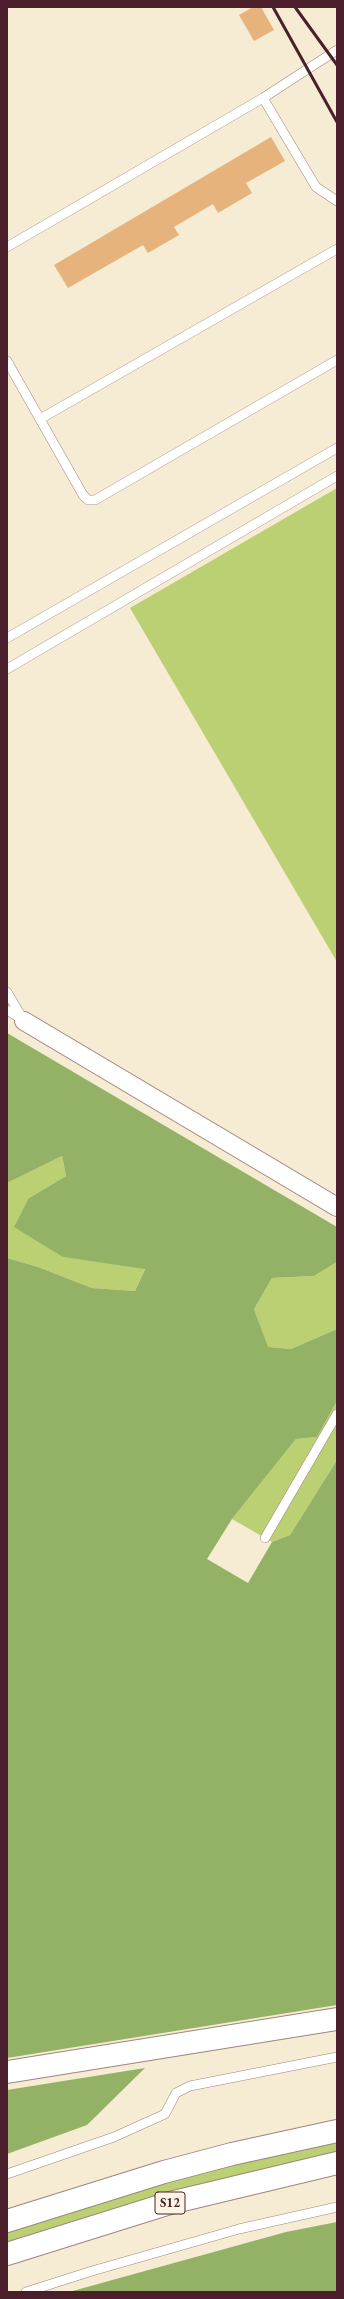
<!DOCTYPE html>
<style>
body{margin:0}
#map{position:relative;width:344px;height:2299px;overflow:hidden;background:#f6ebd3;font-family:"EB Garamond",serif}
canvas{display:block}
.frame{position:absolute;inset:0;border:8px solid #4a1f2b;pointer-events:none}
</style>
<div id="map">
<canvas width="344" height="2299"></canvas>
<div class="frame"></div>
</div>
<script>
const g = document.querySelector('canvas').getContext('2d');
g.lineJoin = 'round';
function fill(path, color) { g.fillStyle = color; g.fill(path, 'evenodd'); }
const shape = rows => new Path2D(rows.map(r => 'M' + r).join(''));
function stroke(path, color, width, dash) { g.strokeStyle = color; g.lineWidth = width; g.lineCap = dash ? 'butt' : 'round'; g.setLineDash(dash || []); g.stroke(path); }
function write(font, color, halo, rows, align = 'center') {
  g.font = font + ' "EB Garamond",serif'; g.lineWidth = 3; g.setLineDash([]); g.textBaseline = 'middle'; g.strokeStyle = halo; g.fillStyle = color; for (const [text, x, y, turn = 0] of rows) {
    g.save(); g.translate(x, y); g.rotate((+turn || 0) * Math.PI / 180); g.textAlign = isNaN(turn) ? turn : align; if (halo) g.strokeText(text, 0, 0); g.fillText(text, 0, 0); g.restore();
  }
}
fill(shape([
 [337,488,337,962,130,608],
 [62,1156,66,1176,29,1198,63,1257,145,1268,135,1291,92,1288,38,1267,7,1258,7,1183],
 [337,1262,337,1329,291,1349,267,1347,254,1309,272,1278,314,1276],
 [337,1401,337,1460,290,1535,272,1542,232,1519,296,1439,317,1437],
 [337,2142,337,2153,196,2186,59,2226,7,2244,7,2232,16,2228,203,2171]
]), '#bbcf73');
fill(shape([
 [7,1033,337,1227,337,1262,314,1276,272,1278,254,1309,268,1347,291,1349,337,1329,337,1401,317,1437,296,1439,232,1519,207,1559,248,1583,272,1542,290,1535,337,1460,337,2005,7,2058,7,1258,38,1267,92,1288,135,1291,145,1269,63,1257,14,1227,29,1198,66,1176,62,1156,7,1183],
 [145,2068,87,2125,7,2154,7,2090],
 [337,2222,337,2292,69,2292,286,2232]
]), '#94b265');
fill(shape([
 [253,7,261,7,274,30,254,41,239,15],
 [271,137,285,161,246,183,252,193,218,213,213,204,174,227,179,235,148,253,143,245,68,288,54,265]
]), '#e7b37c');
const service = shape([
 [263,98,316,187,337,201],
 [7,247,263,98,337,50],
 [7,361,83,495,88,500,95,500,337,360],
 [40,419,337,249],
 [7,638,337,448],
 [7,669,337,476],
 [7,992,24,1021],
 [7,1010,23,1020],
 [265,1538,337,1414],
 [7,2174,114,2137,165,2114,176,2093,190,2086,337,2057],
 [26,2292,92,2271,239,2229,337,2207]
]);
const minor = shape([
 [24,1021,337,1207]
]);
const tertiary = shape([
 [7,2072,337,2019]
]);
const motorway = shape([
 [7,2221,164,2172,232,2154,337,2131],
 [7,2254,170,2203,337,2163]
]);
stroke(service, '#a0857f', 10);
stroke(minor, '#a0857f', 20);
stroke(tertiary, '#a0857f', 24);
stroke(motorway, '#a0857f', 24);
stroke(service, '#fff', 9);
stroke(minor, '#fff', 18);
stroke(tertiary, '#fff', 22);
stroke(motorway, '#fff', 22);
stroke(shape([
 [273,7,337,122],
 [295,7,337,65]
]), '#4a1f2b', 3);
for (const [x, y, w] of [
 [170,2203,30]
]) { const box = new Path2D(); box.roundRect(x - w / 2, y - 11, w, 22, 3); g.fillStyle = '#fcf5e5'; g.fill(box); stroke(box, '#4a1f2b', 1); }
write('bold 13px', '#4a1f2b', null, [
 ["S12",170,2203]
]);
</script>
